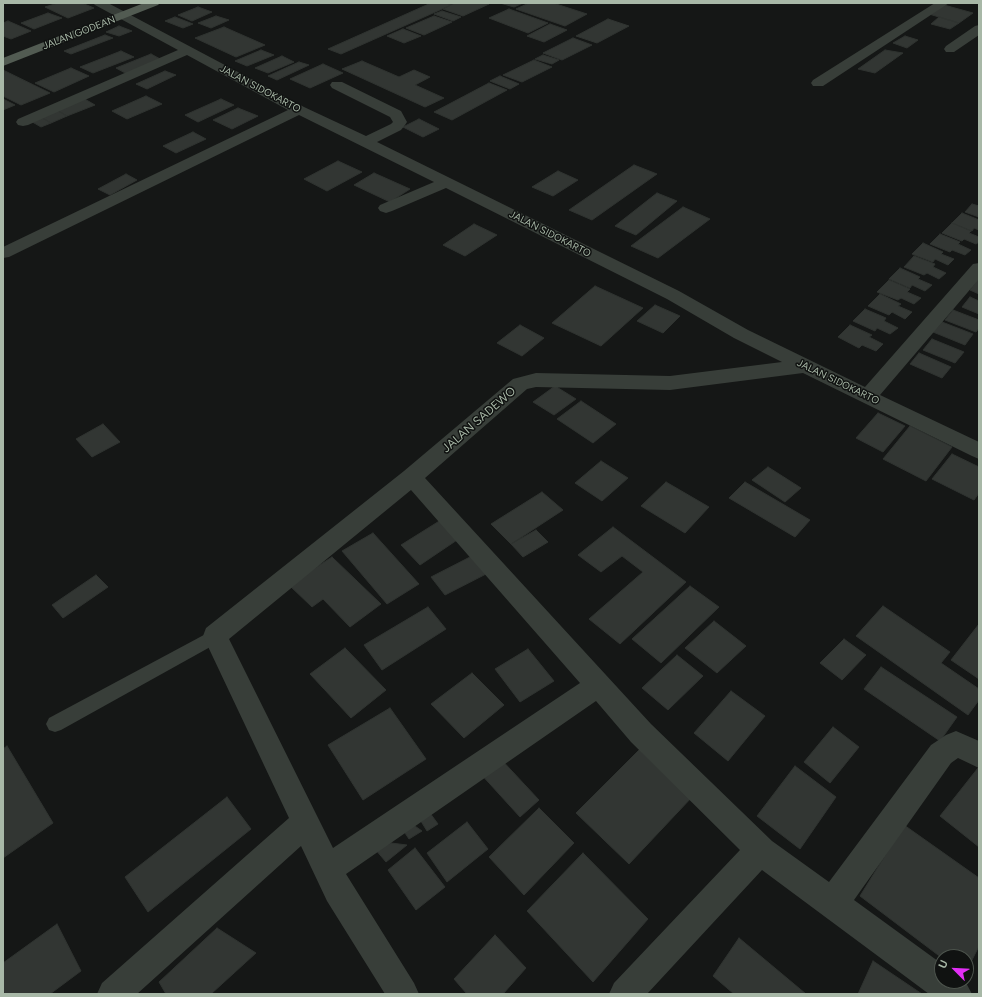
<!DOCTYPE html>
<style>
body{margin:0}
#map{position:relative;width:982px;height:997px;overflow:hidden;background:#151716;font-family:Figtree,sans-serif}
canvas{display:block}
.frame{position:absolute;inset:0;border:4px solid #a8b8a7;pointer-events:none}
.north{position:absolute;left:934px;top:949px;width:40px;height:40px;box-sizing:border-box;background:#101211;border:1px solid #4d544d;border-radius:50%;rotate:294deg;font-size:11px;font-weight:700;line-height:16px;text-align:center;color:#a8b8a7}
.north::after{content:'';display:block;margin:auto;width:14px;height:18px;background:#e22ff6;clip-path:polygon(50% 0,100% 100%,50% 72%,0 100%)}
</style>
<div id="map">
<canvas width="982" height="997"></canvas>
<div class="frame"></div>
<div class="north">U</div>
</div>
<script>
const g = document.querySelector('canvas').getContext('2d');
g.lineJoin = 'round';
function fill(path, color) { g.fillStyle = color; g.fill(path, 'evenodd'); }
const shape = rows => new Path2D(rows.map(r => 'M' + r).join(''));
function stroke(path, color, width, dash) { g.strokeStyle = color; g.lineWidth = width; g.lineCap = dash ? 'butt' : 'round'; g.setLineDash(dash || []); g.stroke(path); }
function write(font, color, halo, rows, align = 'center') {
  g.font = font + ' Figtree,sans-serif'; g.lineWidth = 3; g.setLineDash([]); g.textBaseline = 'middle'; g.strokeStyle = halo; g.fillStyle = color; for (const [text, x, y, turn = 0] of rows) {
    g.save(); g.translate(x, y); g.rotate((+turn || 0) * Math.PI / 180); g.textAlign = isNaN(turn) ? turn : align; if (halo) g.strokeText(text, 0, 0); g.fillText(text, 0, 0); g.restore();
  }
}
const building = shape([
 [58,3,82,3,94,8,68,18,45,7,58,3],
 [431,3,446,3,451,5,341,54,328,49,431,3],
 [455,3,486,3,489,4,463,16,443,9,455,3],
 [500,3,523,3,514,7,500,3],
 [529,3,553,3,587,14,565,26,516,9,529,3],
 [944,5,973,13,959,23,929,14,944,5],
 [198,7,212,12,192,21,178,15,198,7],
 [509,9,548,23,528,33,489,18,509,9],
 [442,11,461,17,453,21,434,14,442,11],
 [48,13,62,18,34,29,21,23,48,13],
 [216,16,229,20,211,28,198,23,216,16],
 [434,16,452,22,424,35,406,28,434,16],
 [175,17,193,24,183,28,165,21,175,17],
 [939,17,959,23,950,29,931,24,939,17],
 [608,19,629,26,597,43,576,36,608,19],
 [8,21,31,31,11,39,3,36,3,23,8,21],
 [550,24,567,30,544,42,527,36,550,24],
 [119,26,132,31,119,36,106,32,119,26],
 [224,27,265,45,236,57,195,38,224,27],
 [403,29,421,36,404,43,387,36,403,29],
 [105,35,113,38,71,54,64,51,105,35],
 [905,36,918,40,907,48,893,43,905,36],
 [573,38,592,45,562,60,543,53,573,38],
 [261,50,274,55,247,66,235,61,261,50],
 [885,50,903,53,875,73,858,69,885,50],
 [121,51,134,57,93,73,80,67,121,51],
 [151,54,162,60,127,74,116,68,151,54],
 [543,55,559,60,552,64,535,59,543,55],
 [282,56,294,62,268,73,255,68,282,56],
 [534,60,552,67,522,82,503,75,534,60],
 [362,61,399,77,414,70,430,77,415,85,444,98,425,107,342,69,362,61],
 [299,62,309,65,277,80,268,76,299,62],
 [323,64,343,73,310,88,290,79,323,64],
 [71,68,89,76,54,92,35,83,71,68],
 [3,70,50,93,21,105,3,96,3,70],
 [165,71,176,75,147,89,136,84,165,71],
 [500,76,519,84,510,89,490,81,500,76],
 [489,83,507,90,452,120,434,112,489,83],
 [146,96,162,104,127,119,112,111,146,96],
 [83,98,95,105,67,116,55,109,83,98],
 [3,99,15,105,3,110,3,99],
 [221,99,234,105,198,122,185,115,221,99],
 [238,108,258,116,232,129,213,120,238,108],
 [55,109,67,116,51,123,39,116,55,109],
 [39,116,51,123,41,127,29,120,39,116],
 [419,119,439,129,423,137,403,127,419,119],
 [193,132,206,139,176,153,163,146,193,132],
 [338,161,362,172,327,191,304,179,338,161],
 [634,165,657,174,592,220,569,210,634,165],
 [558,171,578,180,553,196,532,187,558,171],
 [374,173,410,189,390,202,354,185,374,173],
 [126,174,137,180,110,195,98,189,126,174],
 [657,193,677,201,636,235,615,226,657,193],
 [972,204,979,206,979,217,965,212,972,204],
 [683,207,710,219,658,258,631,246,683,207],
 [962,213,979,220,979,230,974,228,972,231,952,223,962,213],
 [952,223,971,231,969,233,979,237,979,242,976,244,964,239,962,241,942,233,952,223],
 [474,224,497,235,465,256,443,245,474,224],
 [940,234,960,242,958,244,971,250,965,255,952,250,950,252,930,244,940,234],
 [923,243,943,252,941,254,954,259,948,265,935,259,933,262,912,254,923,243],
 [914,256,935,264,933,267,946,273,939,279,927,273,924,275,904,267,914,256],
 [900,268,920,277,918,279,932,285,925,291,912,285,910,288,889,279,900,268],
 [889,280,910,289,907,292,921,298,914,304,901,298,898,300,877,292,889,280],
 [977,280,979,281,979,294,970,290,977,280],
 [595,286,643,308,601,346,552,323,595,286],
 [880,294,901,304,898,306,912,312,905,319,892,312,889,315,868,306,880,294],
 [970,297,979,301,979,314,962,307,970,297],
 [655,305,680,316,663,333,637,321,655,305],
 [865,309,886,318,884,321,898,328,890,334,877,328,875,331,853,321,865,309],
 [953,310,979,320,979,328,976,332,945,320,953,310],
 [942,322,973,334,965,345,933,332,942,322],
 [520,325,544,338,522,356,497,343,520,325],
 [850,325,872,335,869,337,883,344,876,351,862,345,859,348,838,337,850,325],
 [932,339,964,352,955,363,923,350,932,339],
 [919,353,951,367,942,378,910,364,919,353],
 [555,386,576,399,554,415,533,402,555,386],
 [581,401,616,424,593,443,557,419,581,401],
 [878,413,905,426,883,452,856,438,878,413],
 [103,424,120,442,92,457,76,439,103,424],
 [910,426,952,447,926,481,883,459,910,426],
 [952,454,979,467,979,493,974,500,932,479,952,454],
 [601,461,628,478,602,501,575,483,601,461],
 [768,467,801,488,785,502,752,480,768,467],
 [666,482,709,507,685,533,641,506,666,482],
 [745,482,810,520,795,537,729,498,745,482],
 [542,492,563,510,511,544,491,524,542,492],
 [441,520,460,538,420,565,401,545,441,520],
 [613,527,686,582,620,644,589,619,643,572,622,556,601,572,578,555,613,527],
 [536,530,548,542,523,557,511,544,536,530],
 [373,533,419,584,387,604,342,551,373,533],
 [472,556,486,574,445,595,431,577,472,556],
 [332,557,381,604,350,627,323,599,312,607,289,585,332,557],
 [96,575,108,587,63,618,52,605,96,575],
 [690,586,719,607,661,663,632,639,690,586],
 [883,606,950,652,941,663,979,689,979,700,968,715,856,636,883,606],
 [428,607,446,629,382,670,364,645,428,607],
 [714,621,746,646,717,673,685,648,714,621],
 [979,624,979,679,951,660,979,624],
 [844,639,866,655,842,680,820,663,844,639],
 [345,648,386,690,351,718,310,674,345,648],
 [528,649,554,681,520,702,495,669,528,649],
 [677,655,703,676,668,710,642,688,677,655],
 [881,667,957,717,940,741,864,689,881,667],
 [472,673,504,705,464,738,431,704,472,673],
 [731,691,765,716,728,761,694,733,731,691],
 [390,708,426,759,363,800,328,745,390,708],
 [833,727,859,747,830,783,804,762,833,727],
 [7,746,53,823,3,858,3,749,7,746],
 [640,749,693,796,629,864,576,813,640,749],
 [498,756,539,800,520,817,479,772,498,756],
 [795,766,836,797,800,849,757,816,795,766],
 [978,768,979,768,979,847,940,816,978,768],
 [227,797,251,829,148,912,125,877,227,797],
 [539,808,574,843,524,895,489,857,539,808],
 [430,813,438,824,427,831,419,818,430,813],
 [467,822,488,849,447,882,427,853,467,822],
 [412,824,422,831,409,839,403,830,412,824],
 [904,825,979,878,979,946,966,972,966,957,942,957,942,958,860,896,904,825],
 [391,843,407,845,386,862,375,849,391,843],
 [415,848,445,887,416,910,388,870,415,848],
 [583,853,648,919,593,982,527,911,583,853],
 [57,924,81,971,50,994,5,994,3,990,3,963,57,924],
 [217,928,256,953,211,994,166,994,159,982,217,928],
 [495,935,526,968,503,994,467,994,454,979,495,935],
 [739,938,806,994,734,994,713,976,739,938],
 [873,961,922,994,858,994,873,961]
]);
fill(building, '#323633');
stroke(building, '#2f3330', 1);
fill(shape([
 [215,629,221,631,223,636,221,641,61,730,55,732,49,730,46,724,49,718,215,629]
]), '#383e39');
fill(shape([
 [93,3,108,3,304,107,366,136,391,124,393,122,390,117,332,88,330,85,332,82,342,82,401,111,407,122,405,125,401,130,377,142,679,291,748,330,865,387,973,264,979,263,979,279,880,395,979,442,979,459,972,456,803,373,670,390,536,387,527,389,425,478,651,724,772,841,829,882,931,745,946,735,956,731,979,741,979,768,958,758,951,763,854,900,942,964,942,981,965,981,972,994,929,994,762,870,647,994,609,994,614,983,740,850,631,742,596,701,346,874,414,983,419,994,385,994,327,901,301,846,137,994,97,994,102,983,289,818,203,636,206,628,404,471,513,379,536,373,670,376,782,362,734,338,667,299,446,188,392,211,386,213,380,211,378,208,380,205,434,182,299,115,9,257,3,258,3,247,288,110,187,55,28,125,23,126,18,125,16,122,18,119,178,50,95,5,93,3],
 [411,490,580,683,333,848,229,639,411,490],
 [935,3,949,3,823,86,813,86,811,83,813,80,935,3],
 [979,25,979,35,954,52,946,52,944,49,946,46,975,26,979,25]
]), '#383e39');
fill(shape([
 [144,3,160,3,158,5,3,66,3,58,144,3]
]), '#525b52');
write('10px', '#a8b8a7', '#101211', [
 ["JALAN GODEAN",79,33,-21],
 ["JALAN SIDOKARTO",260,89,28],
 ["JALAN SIDOKARTO",550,234,27],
 ["JALAN SIDOKARTO",838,382,26]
]);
write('12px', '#a8b8a7', '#101211', [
 ["JALAN SADEWO",479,420,-41]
]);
</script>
